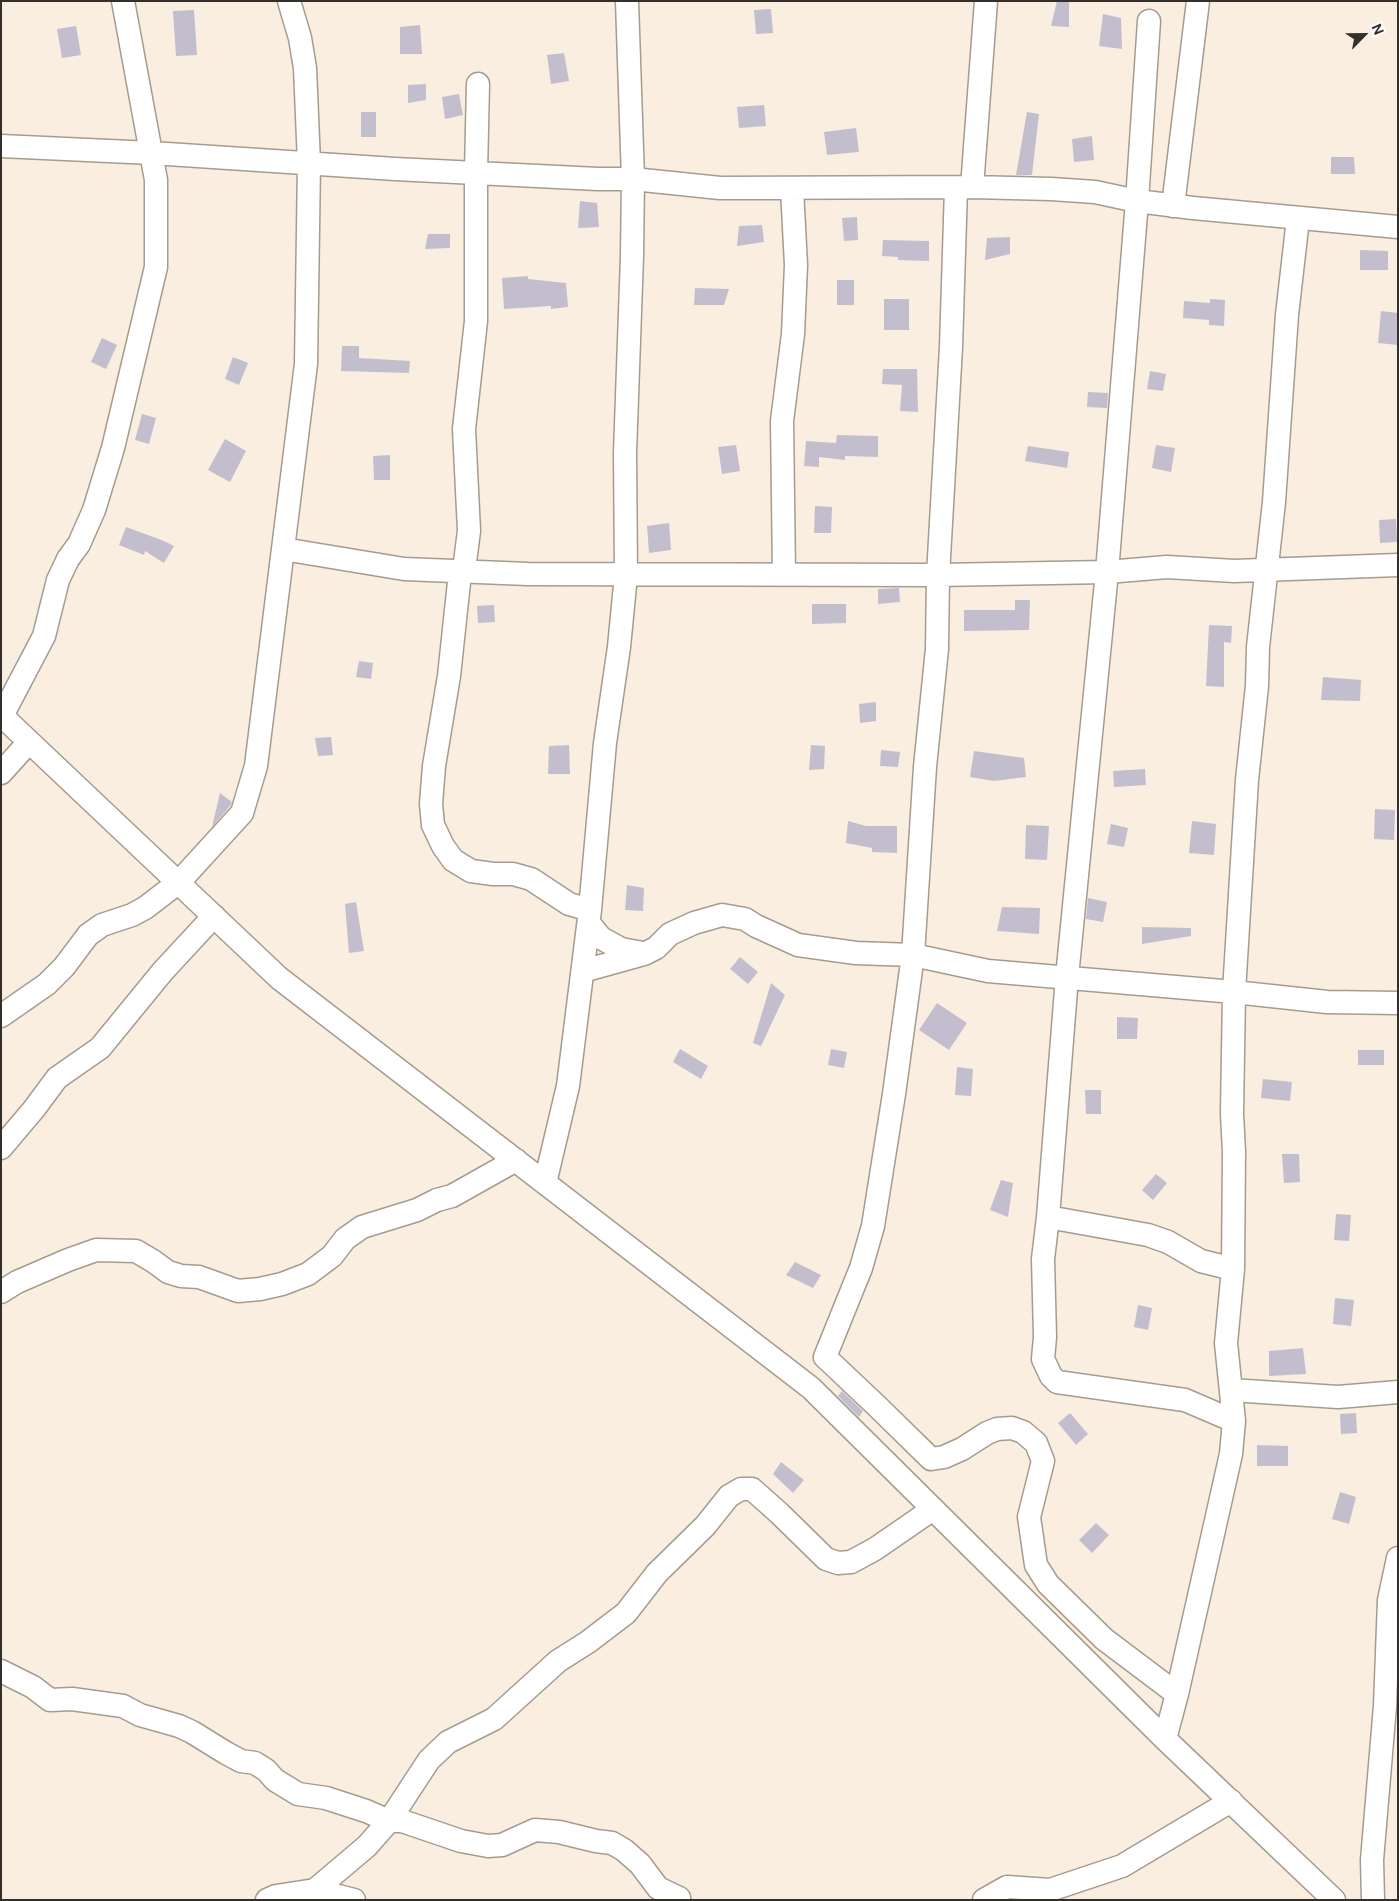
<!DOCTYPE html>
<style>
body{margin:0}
#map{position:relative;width:1399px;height:1901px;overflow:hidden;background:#f9eee0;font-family:"DM Sans",sans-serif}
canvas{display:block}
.frame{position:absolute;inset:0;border:2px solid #332f2a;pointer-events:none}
.north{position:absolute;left:1339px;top:10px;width:50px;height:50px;-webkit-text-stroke:4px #fffcfa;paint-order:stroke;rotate:67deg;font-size:14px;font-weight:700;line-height:20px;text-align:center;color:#332f2a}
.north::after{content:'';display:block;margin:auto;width:18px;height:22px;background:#332f2a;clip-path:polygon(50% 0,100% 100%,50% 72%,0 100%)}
</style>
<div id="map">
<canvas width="1399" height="1901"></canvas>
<div class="frame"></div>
<div class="north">N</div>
</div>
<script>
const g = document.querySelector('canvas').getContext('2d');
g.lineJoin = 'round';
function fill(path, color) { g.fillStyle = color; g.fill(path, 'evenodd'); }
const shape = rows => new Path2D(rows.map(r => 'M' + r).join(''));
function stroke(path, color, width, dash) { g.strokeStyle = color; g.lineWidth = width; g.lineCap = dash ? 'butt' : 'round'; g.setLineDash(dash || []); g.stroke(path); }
fill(shape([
 [1057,1,1069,1,1069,27,1051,26],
 [771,9,773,33,756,34,754,10],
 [194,10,197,55,176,56,173,11],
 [1103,14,1121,18,1122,49,1099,46],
 [420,25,422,54,400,54,400,27],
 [76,26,81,55,62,58,57,29],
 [564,53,569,81,551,84,547,55],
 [426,84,426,100,408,103,408,85],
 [459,94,463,115,445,119,442,97],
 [764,105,766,126,739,128,737,107],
 [361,112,376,112,376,137,361,137],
 [1027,112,1039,114,1032,175,1016,175],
 [856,128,859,152,827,155,824,132],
 [1092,136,1094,160,1074,162,1072,139],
 [1331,157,1354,157,1355,174,1331,174],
 [580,201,597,203,599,227,578,228],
 [857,217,858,240,844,241,842,218],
 [762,225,764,242,737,246,739,226],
 [428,234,450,234,450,248,425,249],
 [1010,237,1010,254,985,260,987,238],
 [883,240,929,241,929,261,898,260,898,257,882,256],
 [1360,250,1388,251,1388,270,1360,270],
 [528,276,528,279,566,283,568,307,551,309,551,306,504,309,502,278],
 [837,280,854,280,854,305,837,305],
 [695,288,729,289,724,305,694,305],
 [884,299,909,299,909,330,884,330],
 [1210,299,1225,300,1224,326,1209,325,1209,320,1183,318,1184,301,1210,303],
 [1381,311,1398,313,1398,345,1378,343],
 [102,338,117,345,106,369,91,362],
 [342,346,359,346,359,358,410,361,409,373,341,371],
 [233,357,248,363,239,385,225,379],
 [883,369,917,369,918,412,900,411,902,385,882,384],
 [1150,371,1166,374,1163,391,1147,389],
 [1088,392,1108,393,1107,408,1087,407],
 [142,414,156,418,149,444,135,440],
 [837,435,878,436,878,457,845,456,845,460,819,457,819,467,804,466,806,441,836,443],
 [225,439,246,451,230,482,208,470],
 [736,445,740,471,722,474,718,447],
 [1156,445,1175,448,1171,472,1152,468],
 [1028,446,1069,452,1067,468,1025,461],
 [390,455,390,480,374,480,373,456],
 [815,506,832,507,831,533,814,533],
 [1396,519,1397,542,1380,543,1379,520],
 [669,523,671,550,649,553,647,526],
 [126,527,164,541,174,546,164,563,145,551,144,555,119,545],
 [899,588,900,602,878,604,878,589],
 [1015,600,1030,600,1029,630,964,631,964,610,1015,610],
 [812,604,846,604,846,623,812,624],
 [494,605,495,622,478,623,477,606],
 [1209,625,1232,626,1231,643,1224,642,1224,687,1206,686],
 [359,661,373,663,371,679,356,677],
 [1323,677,1361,680,1360,701,1321,700],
 [876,702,876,721,860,723,859,704],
 [331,737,333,755,318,756,315,738],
 [569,745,570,774,548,774,549,746],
 [811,745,825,746,824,769,809,770],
 [881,750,900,752,898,767,880,766],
 [974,751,1024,758,1026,777,994,781,970,777],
 [1145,769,1146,785,1114,787,1113,771],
 [220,793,232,802,230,806,212,827],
 [1375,809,1395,810,1394,840,1374,839],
 [848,821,866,826,897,826,897,853,872,852,872,848,846,843],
 [1192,821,1216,824,1214,855,1189,853],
 [1111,824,1128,828,1124,847,1107,844],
 [1026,825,1049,826,1047,860,1025,859],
 [627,885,644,888,643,911,625,910],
 [1088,898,1107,902,1103,922,1086,919],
 [356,902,364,951,349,953,345,904],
 [1002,907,1040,908,1039,934,997,931],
 [1142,927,1191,928,1191,936,1142,944],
 [740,957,758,972,748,984,730,969],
 [771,983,785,995,761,1046,753,1043],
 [937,1003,967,1023,949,1050,919,1030],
 [1117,1017,1138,1018,1137,1039,1117,1039],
 [680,1049,708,1066,701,1079,673,1062],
 [831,1049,847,1052,844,1068,828,1065],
 [1358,1050,1384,1050,1384,1065,1358,1065],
 [957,1067,973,1069,971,1096,955,1095],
 [1263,1079,1292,1082,1290,1101,1261,1098],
 [1085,1090,1101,1090,1101,1114,1086,1114],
 [1282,1154,1299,1154,1300,1182,1284,1183],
 [1156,1174,1167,1183,1153,1200,1142,1190],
 [1001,1180,1013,1183,1008,1217,990,1210],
 [1336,1214,1351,1215,1349,1241,1334,1240],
 [795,1262,821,1275,813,1288,786,1275],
 [1335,1298,1354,1300,1351,1326,1333,1324],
 [1138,1305,1152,1308,1148,1330,1134,1327],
 [1303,1348,1306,1374,1269,1376,1269,1351],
 [842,1391,863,1411,859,1417,838,1396],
 [1070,1413,1088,1434,1076,1445,1058,1423],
 [1356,1413,1357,1433,1341,1434,1340,1414],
 [1257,1445,1288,1446,1288,1466,1257,1466],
 [781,1462,804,1480,793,1493,773,1474],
 [1340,1492,1356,1497,1349,1524,1332,1519],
 [1096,1523,1109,1535,1092,1553,1079,1540]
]), '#c3becd');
const street = shape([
 [1149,21,1137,201,1107,572,1067,977,1048,1217,1043,1259,1045,1337,1043,1359,1051,1376,1057,1382,1185,1400,1234,1421],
 [478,84,476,172,476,321,464,429,469,531,465,562,460,573,449,676,434,766,431,804,433,825,443,846,453,860,471,871,493,874,513,874,531,879,569,904,590,910],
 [1,146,152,153,395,169,598,179,633,179,720,188,972,187,1051,189,1095,192,1137,201,1193,208,1398,227],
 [972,187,986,1],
 [956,188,951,347,938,575,937,649,925,767,913,955,894,1094,873,1226,861,1268,825,1357,879,1408,931,1459,944,1457,962,1449,987,1433,997,1429,1012,1428,1023,1432,1036,1443,1043,1461,1029,1517,1036,1565,1048,1584,1104,1639,1177,1694],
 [1173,206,1198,1],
 [283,549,404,569,528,574,938,575,1107,572,1167,567,1234,571,1398,565],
 [784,574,782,421,793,334,796,265,792,189],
 [1,715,279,978,811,1388,1165,1739,1334,1900],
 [2,716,44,636,58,580,68,559,79,544,94,510,113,448,156,267,156,180,123,1],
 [1,773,29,742],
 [589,923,601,938,621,949,643,953],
 [583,971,644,954,656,948,670,934,694,923,722,915,745,919,756,926,798,945,856,953,913,955,988,971,1234,992,1327,1002,1398,1003],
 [1,1016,47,984,64,967,88,935,102,925,132,915,145,908,179,882,242,813,256,766,306,364,309,163,305,68,300,38,289,1],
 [1,1148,34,1109,57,1078,100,1048,163,971,214,916],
 [545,1183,568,1086,590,910,605,743,619,647,626,575,625,453,632,256,633,179,627,1],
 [1048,1217,1148,1235,1168,1242,1201,1261,1233,1269],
 [1,1292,17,1282,68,1260,96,1250,136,1251,153,1261,168,1272,181,1276,199,1277,238,1291,260,1289,282,1284,308,1274,332,1256,345,1239,362,1227,417,1210,437,1200,452,1196,516,1160],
 [1231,1390,1338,1397,1398,1392],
 [1,1671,33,1687,50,1700,72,1699,123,1706,140,1715,179,1726,192,1732,226,1753,241,1761,255,1763,266,1770,275,1780,298,1794,326,1798,366,1811,389,1821,402,1821,461,1841,488,1846,502,1845,535,1830,559,1832,596,1841,612,1843,624,1850,640,1864,658,1888,679,1898],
 [1165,1739,1177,1694,1231,1454,1234,1421,1226,1343,1233,1269,1234,1152,1232,1114,1234,992,1247,780,1257,686,1258,647,1274,502,1287,315,1298,219],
 [315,1890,367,1846,389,1821,429,1760,448,1742,494,1719,558,1661,588,1642,626,1613,657,1573,705,1526,729,1496,741,1489,752,1489,779,1513,826,1559,838,1563,851,1562,875,1549,933,1509],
 [315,1890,354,1900],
 [267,1900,276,1896,315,1890,305,1899],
 [984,1900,1007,1887,1050,1890,1122,1866,1231,1801],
 [1373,1900,1372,1860,1385,1706,1389,1600,1398,1558]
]);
stroke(street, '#a69b8f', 25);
stroke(street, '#fff', 22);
</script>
